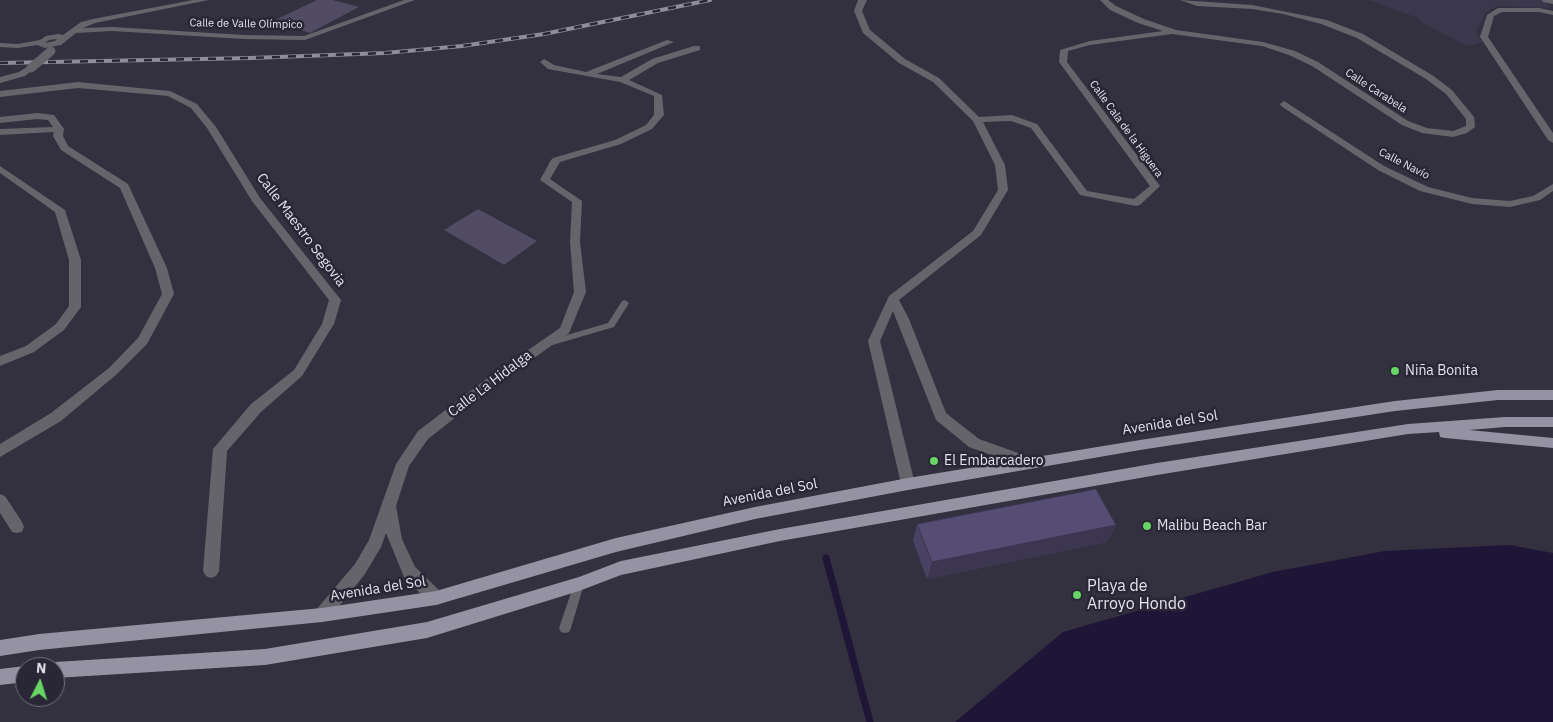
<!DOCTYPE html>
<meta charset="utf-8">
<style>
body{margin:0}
#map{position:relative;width:1553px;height:722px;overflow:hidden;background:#33303f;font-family:"IBM Plex Sans",sans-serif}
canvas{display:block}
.north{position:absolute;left:15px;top:657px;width:50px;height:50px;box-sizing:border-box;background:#292635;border:1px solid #73717e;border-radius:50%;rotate:5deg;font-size:14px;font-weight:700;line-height:20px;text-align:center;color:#e3e2ec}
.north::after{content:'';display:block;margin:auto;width:18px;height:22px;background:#68d465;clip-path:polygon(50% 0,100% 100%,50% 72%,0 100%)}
</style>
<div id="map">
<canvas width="1553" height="722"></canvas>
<div class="north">N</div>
</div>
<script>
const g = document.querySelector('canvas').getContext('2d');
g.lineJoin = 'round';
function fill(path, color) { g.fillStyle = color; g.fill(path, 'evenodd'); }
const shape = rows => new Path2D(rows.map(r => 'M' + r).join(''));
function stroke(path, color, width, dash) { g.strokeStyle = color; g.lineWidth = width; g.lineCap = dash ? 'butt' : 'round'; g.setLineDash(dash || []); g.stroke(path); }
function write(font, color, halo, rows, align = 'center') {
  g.font = font + ' "IBM Plex Sans",sans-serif'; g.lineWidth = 5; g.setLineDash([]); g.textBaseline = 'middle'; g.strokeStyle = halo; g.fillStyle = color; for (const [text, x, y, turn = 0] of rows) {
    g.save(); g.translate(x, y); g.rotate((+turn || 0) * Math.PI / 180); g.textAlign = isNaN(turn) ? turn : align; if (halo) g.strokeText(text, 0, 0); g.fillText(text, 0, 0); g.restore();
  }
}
fill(shape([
 [1368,0,1544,0,1550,6,1548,8,1501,6,1492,8,1485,14,1476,32,1483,42,1467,46,1423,23,1418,18]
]), '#3b374d');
fill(shape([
 [317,0,333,0,359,7,310,33,273,21],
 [478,209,537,241,504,265,444,230]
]), '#514c64');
fill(shape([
 [1509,545,1553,553,1553,722,955,722,1063,632,1273,572,1385,551]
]), '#1e1537');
stroke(shape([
 [826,558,870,722]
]), '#1e1537', 7);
fill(shape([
 [625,300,629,303,614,327,549,346,545,343,546,341,608,323,622,301,625,300],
 [579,579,583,580,584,584,571,628,569,632,565,633,561,632,559,628,574,584,575,580,579,579]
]), '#65646b');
fill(shape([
 [193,0,209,0,95,23,83,28,112,27,244,35,304,36,404,0,415,0,305,40,244,39,112,31,76,33,61,45,45,48,37,45,18,48,0,47,0,43,18,44,40,40,46,36,58,34,63,35,81,22,93,19,193,0],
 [57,39,55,41,45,43,49,40,57,39],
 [858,0,867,0,862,11,870,30,905,59,939,78,979,117,1012,115,1037,124,1087,191,1134,199,1150,186,1059,62,1060,50,1090,41,1163,31,1138,23,1110,10,1100,0,1108,0,1116,6,1144,19,1176,30,1263,42,1295,51,1318,62,1408,121,1427,128,1453,131,1466,126,1466,119,1446,94,1426,79,1357,38,1321,24,1283,14,1252,9,1197,6,1180,0,1252,5,1327,20,1363,34,1432,75,1452,90,1474,117,1475,127,1467,133,1453,137,1422,133,1402,125,1312,66,1289,55,1262,46,1172,34,1090,45,1068,51,1067,62,1160,186,1140,205,1136,206,1080,195,1031,128,1011,121,983,122,1005,165,1008,190,981,235,899,300,909,319,946,413,979,439,1035,459,1037,463,1035,467,1030,469,969,447,936,420,893,311,880,341,915,484,913,488,908,490,903,488,901,484,868,341,889,296,973,231,998,190,995,165,973,121,933,82,899,63,863,33,854,11,858,0],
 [1542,0,1553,0,1553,4,1543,2,1542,0],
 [1498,8,1539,8,1553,11,1553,15,1539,12,1502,12,1494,16,1488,37,1553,133,1553,143,1548,140,1480,37,1487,15,1498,8],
 [667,40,674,42,597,74,621,77,652,59,694,46,700,46,700,50,658,63,629,80,662,95,664,115,652,129,621,144,560,162,550,179,582,201,580,242,586,292,569,333,495,386,428,439,409,466,396,506,402,539,415,567,442,593,444,598,442,603,436,605,430,603,404,577,386,533,381,547,365,574,328,620,322,622,316,620,314,615,316,610,355,564,369,540,396,464,418,431,485,380,560,328,574,292,570,242,572,202,540,180,551,160,553,158,615,140,646,125,654,115,654,96,620,82,548,69,540,62,544,59,554,65,586,72,667,40],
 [28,66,35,68,25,76,0,83,0,77,19,72,28,66],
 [78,82,170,91,197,104,216,127,260,198,341,300,334,324,302,376,261,412,227,451,219,571,216,576,211,578,206,576,203,571,213,449,251,404,294,370,322,324,329,300,252,201,207,128,191,108,168,96,78,88,0,97,0,91,78,82],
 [1284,101,1384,166,1428,187,1472,198,1510,201,1533,196,1553,184,1553,191,1540,200,1510,207,1472,204,1420,191,1378,170,1281,106,1280,104,1284,101],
 [37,113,54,115,64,129,63,136,68,146,128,184,167,268,174,294,147,344,117,374,61,421,0,457,0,444,51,413,109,368,138,338,162,294,155,268,120,188,61,150,53,136,54,132,0,135,0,129,53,127,48,120,37,119,0,123,0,117,37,113],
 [0,166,65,210,81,260,81,307,64,330,34,352,0,366,0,356,26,346,56,324,69,306,69,260,55,212,0,173,0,166],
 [0,494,5,496,22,522,24,527,22,532,17,533,12,532,0,513,0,494]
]), '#65646b');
fill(shape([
 [1498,390,1553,390,1553,400,1498,400,1395,411,1140,450,908,490,755,519,616,552,436,605,322,622,39,650,0,656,0,640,39,634,322,608,436,591,616,538,755,507,908,478,1140,440,1395,401,1498,390],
 [1505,417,1553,417,1553,427,1505,427,1469,430,1553,438,1553,448,1445,438,1440,437,1439,432,1408,434,1157,475,780,541,621,575,579,591,427,638,265,665,55,678,55,667,48,667,49,664,55,662,265,649,427,622,579,577,621,561,780,529,1157,463,1408,424,1505,417],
 [25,666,28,667,25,667,25,682,0,685,0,669,25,666]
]), '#9593a3');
const rail = shape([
 [0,63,251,58,385,53,462,46,544,34,710,0]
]);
stroke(rail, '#8f8d9a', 4);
stroke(rail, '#292635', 2.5, [8]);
stroke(shape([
 [31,68,51,51]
]), '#65646b', 9);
fill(shape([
 [917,524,1116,525,1107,542,927,579,913,541]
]), '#494264');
fill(shape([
 [1116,525,1107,542,927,579,932,562]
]), '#3c3651');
const building = shape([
 [1096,489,1116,525,932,562,917,524,1096,489]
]);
fill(building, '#554d74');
stroke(building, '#3c3651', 1);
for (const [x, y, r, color] of [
 [1395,371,5,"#68d465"],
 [934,461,5,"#68d465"],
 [1147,526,5,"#68d465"],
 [1077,595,5,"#68d465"]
]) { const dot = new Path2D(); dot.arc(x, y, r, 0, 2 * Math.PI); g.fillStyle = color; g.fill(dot); stroke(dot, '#292635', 2); }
write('11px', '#e3e2ec', '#292635', [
 ["Calle de Valle Olímpico",246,24,1],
 ["Calle Carabela",1376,91,33],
 ["Calle Cala de la Higuera",1126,129,54],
 ["Calle Navío",1404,164,27]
]);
write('14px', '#e3e2ec', '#292635', [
 ["Calle Maestro Segovia",301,230,53],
 ["Calle La Hidalga",490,384,-37],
 ["Avenida del Sol",1170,423,-9],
 ["Avenida del Sol",770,493,-11],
 ["Avenida del Sol",378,589,-9]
]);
write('14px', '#e3e2ec', '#292635', [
 ["Niña Bonita",1405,371],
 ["El Embarcadero",944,461],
 ["Malibu Beach Bar",1157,526]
], 'left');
write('16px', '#e3e2ec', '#292635', [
 ["Playa de",1087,586],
 ["Arroyo Hondo",1087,604]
], 'left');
</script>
